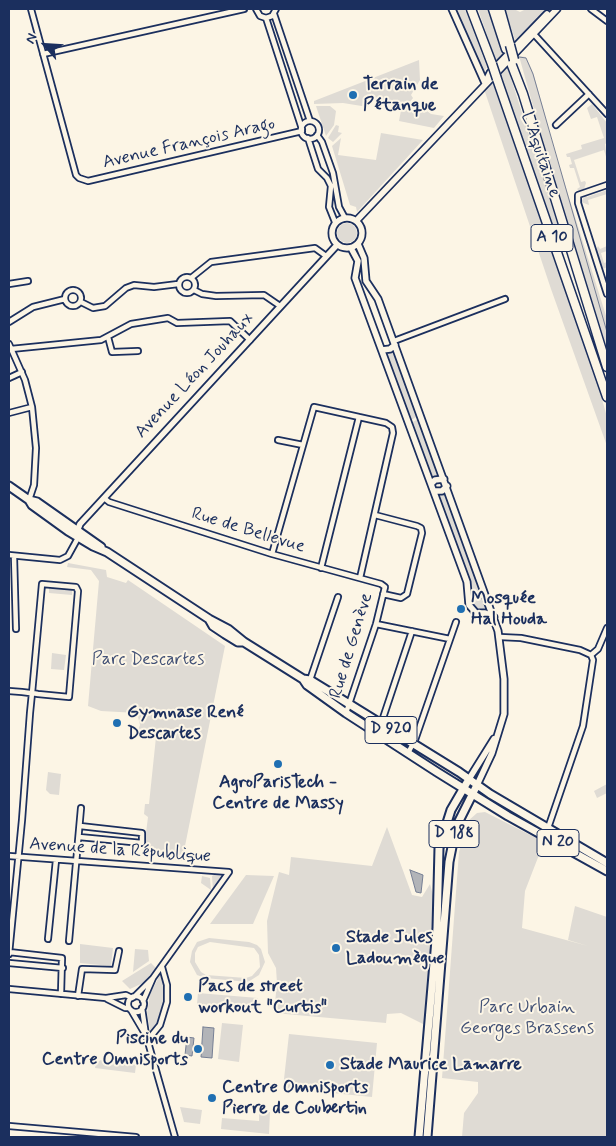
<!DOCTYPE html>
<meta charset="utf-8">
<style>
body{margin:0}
#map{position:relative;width:616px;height:1146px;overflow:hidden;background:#fcf5e5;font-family:Mynerve,sans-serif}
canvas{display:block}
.frame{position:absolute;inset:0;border:10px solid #1b2f5e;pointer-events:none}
.north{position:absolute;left:20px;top:20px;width:50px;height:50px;-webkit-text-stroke:4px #fcf5e5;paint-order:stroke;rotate:296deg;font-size:14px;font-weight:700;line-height:20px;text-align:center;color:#1b2f5e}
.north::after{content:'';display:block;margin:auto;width:18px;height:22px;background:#1b2f5e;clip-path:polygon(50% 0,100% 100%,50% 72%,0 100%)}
</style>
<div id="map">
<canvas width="616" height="1146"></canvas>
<div class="frame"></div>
<div class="north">N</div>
</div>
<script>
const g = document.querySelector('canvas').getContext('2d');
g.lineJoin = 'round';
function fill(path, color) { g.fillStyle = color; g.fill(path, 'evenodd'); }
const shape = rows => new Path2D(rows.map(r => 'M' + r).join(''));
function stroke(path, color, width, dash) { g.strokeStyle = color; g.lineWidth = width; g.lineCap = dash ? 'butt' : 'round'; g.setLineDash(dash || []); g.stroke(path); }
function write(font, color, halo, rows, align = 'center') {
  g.font = font + ' Mynerve,sans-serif'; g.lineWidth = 4; g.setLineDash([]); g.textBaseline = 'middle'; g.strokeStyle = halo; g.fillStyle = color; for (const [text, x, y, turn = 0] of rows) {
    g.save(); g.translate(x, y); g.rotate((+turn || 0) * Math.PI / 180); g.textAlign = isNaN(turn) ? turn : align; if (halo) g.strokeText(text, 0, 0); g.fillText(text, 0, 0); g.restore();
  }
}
fill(shape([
 [456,9,464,9,467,14,487,67,484,72],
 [478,9,489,9,503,53,496,61],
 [505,9,514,9,520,12,526,9,548,9,515,40],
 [519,56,526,57,533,72,557,159,607,319,607,353,557,191],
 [419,60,420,80,411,95,413,98,410,102,424,113,427,111,431,114,444,116,434,128,399,121,402,105,370,100,368,107,343,103,314,104,314,101],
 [507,66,563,241,559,242,500,73],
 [492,81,598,385,607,417,607,446,551,289,484,89],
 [592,104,607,123,607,143,605,144,607,160,604,150,574,160,581,182,585,181,586,183,584,189,579,191,577,189,580,187,574,168,570,168,569,165,572,164,570,157,567,157,566,154,582,149,581,145,604,138,597,117,591,119,587,108],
 [316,106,330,106,336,111,334,125,326,136],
 [336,125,339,126,338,132,342,133,333,142,328,138],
 [381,133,423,140,357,212,356,207,350,205,332,146,341,138,338,155,376,160],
 [607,190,607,194,588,200,589,205,581,202,586,194,587,197],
 '337 233a10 10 0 1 1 20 0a10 10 0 1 1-20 0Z',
 [598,246,600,249,607,246,607,251,601,253,604,263,607,262,607,267,603,269,604,272,596,250],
 [394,349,418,416,411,420,385,353],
 [418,419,440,477,432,481,411,423],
 [445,492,487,603,483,611,476,611,472,608,470,590,437,494],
 [68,563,106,570,107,577,126,583,128,580,225,646,182,861,175,859,173,852,144,849,148,817,144,814,145,804,149,804,156,737,136,735,140,725,137,713,101,711,88,706,99,581,91,570,67,567],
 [49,586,72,588,72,595,49,593],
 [52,653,66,655,64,670,51,669],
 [48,772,61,774,59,795,50,794,46,790],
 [607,784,607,793,597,798,594,791],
 [485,812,544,842,525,891,522,928,588,946,568,940,575,906,607,917,607,1137,462,1137,464,1113,478,1093,478,1082,442,1078,459,852,468,821,477,813],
 [387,827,412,895,422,897,430,884,433,895,434,925,425,1025,401,1013,387,1014,386,1023,274,1013,277,983,276,968,268,953,267,921,279,872,289,875,291,857,372,866],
 [217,873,224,876,213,891,212,876],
 [246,875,274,876,253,924,210,924],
 [202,876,210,878,211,890,201,883],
 [209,938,249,942,257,945,261,949,265,962,259,975,248,982,205,978,197,975,190,962,192,951,197,942],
 [210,942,254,948,259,955,260,967,252,976,246,978,206,975,201,972,195,962,195,953,198,947],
 [80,944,113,948,111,966,80,963],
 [135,949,148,950,149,961,133,972],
 [151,963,156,968,143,983,130,989,122,981],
 [161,973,165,986,165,1004,157,1027,151,1035,147,1013,150,994],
 [198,993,258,998,257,1009,197,1004],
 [222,1023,243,1025,239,1062,218,1059],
 [289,1034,377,1043,372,1097,283,1088],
 [101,1060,128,1062,136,1065,135,1073,95,1068,96,1063],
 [180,1107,202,1110,200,1124,184,1122],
 [259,1111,270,1112,269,1134,221,1129,222,1118,259,1121]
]), '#dfdbd4');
const water = shape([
 [410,870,423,875,421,893,416,892,410,870],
 [203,1027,214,1028,212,1058,201,1057,203,1027],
 [187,1037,194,1038,192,1056,185,1055,187,1037]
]);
fill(water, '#b2b4b8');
stroke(water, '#767f94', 1);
stroke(shape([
 [519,57,526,58,533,74,607,332]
]), '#767f94', 1);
const street = shape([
 [31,9,76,175,79,178,88,181,302,131],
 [256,9,260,16,266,18,272,16,276,9],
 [591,9,607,21],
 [274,14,310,121],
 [266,18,302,129],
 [532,32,607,114],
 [43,54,244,9],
 '301 130a9 9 0 1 1 18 0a9 9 0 1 1-18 0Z',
 [556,125,589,94],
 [317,135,322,142,333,173,339,207,345,218],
 [308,138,318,169,327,178,331,186,329,207,335,222],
 [607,185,578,195,578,203,607,294],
 '179 285a8 8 0 1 1 16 0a8 8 0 1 1-16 0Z',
 [191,278,211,262,315,248,326,256],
 [9,284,28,281],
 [194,290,202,294,216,296,264,295,280,306],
 '65 298a8 8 0 1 1 16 0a8 8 0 1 1-16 0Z',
 [81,302,93,308,105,306,126,288,134,285,154,287,178,284],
 [9,322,33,307,65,299],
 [108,337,112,352,138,351],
 [394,341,505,299],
 [9,344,25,380,32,407,36,448,34,485,29,500],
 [11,349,101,340,131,324,168,318,177,323,230,321,250,340],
 [9,378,22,372],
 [9,413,32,407],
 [278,440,303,445],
 [104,498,109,502,272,554,381,584,385,587,376,624,346,713],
 [375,515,417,526,421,528,422,533,407,594,401,598,383,594],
 [272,554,314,407,386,423,392,427,393,433,360,578],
 [9,555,60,560,68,556,79,536],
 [14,556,16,629],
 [321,568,359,417],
 [376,624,450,639],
 [500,637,521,638,580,650,591,655,593,660,583,726,548,828],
 [591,655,598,649,607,628],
 [310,680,338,597],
 [9,691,22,692,30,693,32,693,38,694,69,697,78,591,76,587,42,584,32,693,30,713,22,820,9,954],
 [381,724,412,631],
 [408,753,415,740,456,622],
 [79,837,142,843,142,833,80,826],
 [9,856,229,872,153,978,143,1001],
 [48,939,56,860],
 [69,941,81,808],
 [9,952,62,958,61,994],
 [9,963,63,968],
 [9,989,106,998,126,995,132,998],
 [78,996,82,969,115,970,119,951],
 '128 1004a8 8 0 1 1 16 0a8 8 0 1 1-16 0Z',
 [134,997,152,979],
 [107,999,125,1008,129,1008],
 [142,1008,146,1035,175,1137],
 [131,1010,144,1032],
 [147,1041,160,1025,167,1002,167,985,162,967],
 [9,1126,136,1137]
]);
const secondary = shape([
 [452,9,485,83],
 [486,81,490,73,547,14],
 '332 233a15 15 0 1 1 30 0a15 15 0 1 1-30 0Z',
 [356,221,557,9],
 [358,244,364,258,366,281,378,299,498,631,504,679,504,714,492,753,477,785],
 [351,248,358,261,355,278,467,582,469,605,476,613,485,613,494,617],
 [382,350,390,349,395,345],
 [431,484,435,480,444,479],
 [434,491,442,491,447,486],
 [78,529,80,524,337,245],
 [469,779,494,739]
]);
const primary = shape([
 [9,486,29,500,37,502,101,547],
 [29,500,32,505,68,531,93,546,107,552,209,619,228,629,244,642,303,679,307,685,346,713,437,772,508,816,607,871],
 [209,619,213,626,225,634,238,642,244,642],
 [303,679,310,680,341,699,459,772,490,794,607,863],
 [419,1137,437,928,439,848,451,810,469,779],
 [427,1137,449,862,456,827,477,785]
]);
const highway = shape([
 [471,9,492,64],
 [493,9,506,49],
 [500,9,510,45],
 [511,63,523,94,607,367],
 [497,79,607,397]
]);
stroke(street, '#1b2f5e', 8);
stroke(secondary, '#1b2f5e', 9);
stroke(primary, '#1b2f5e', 11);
stroke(highway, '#1b2f5e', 11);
stroke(street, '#fcf5e5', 4.5);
stroke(secondary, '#fcf5e5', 5.5);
stroke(primary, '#fcf5e5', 7);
stroke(highway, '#fcf5e5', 8);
const highwayBridge = shape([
 [510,45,514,60],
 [492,64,497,79]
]);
stroke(highwayBridge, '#1b2f5e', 11, []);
stroke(highwayBridge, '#fcf5e5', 8);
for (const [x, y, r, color] of [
 [353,95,5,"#1f6fb2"],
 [461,609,5,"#1f6fb2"],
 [117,723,5,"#1f6fb2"],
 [278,764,5,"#1f6fb2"],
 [336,948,5,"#1f6fb2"],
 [188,997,5,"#1f6fb2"],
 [198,1049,5,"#1f6fb2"],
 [330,1065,5,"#1f6fb2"],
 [212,1098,5,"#1f6fb2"]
]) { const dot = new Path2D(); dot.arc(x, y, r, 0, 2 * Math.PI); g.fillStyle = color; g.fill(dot); stroke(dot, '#fcf5e5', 2); }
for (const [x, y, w] of [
 [552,238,42],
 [391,730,52],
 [454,834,50],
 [558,843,42]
]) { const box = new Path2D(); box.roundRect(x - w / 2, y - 13.5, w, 27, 4); g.fillStyle = '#fcf5e5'; g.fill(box); stroke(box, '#1b2f5e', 1); }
write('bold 16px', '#1b2f5e', null, [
 ["A 10",552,238],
 ["D 920",391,730],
 ["D 188",454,834],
 ["N 20",558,843]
]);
write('bold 18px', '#1b2f5e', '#fcf5e5', [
 ["Terrain de",363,85],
 ["Pétanque",363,106],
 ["Mosquée",471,599],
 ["Hal Houda",471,620],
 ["Gymnase René",127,713],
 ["Descartes",127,734],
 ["AgroParisTech -",278,783,"center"],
 ["Centre de Massy",278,804,"center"],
 ["Stade Jules",346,938],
 ["Ladoumègue",346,959],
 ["Pacs de street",198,987],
 ["workout \"Curtis\"",198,1008],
 ["Piscine du",188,1039,"right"],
 ["Centre Omnisports",188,1060,"right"],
 ["Stade Maurice Lamarre",340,1065],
 ["Centre Omnisports",222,1088],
 ["Pierre de Coubertin",222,1109]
], 'left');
write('18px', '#1b2f5e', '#fcf5e5', [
 ["Avenue François Arago",189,144,-13],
 ["L'Aquitaine",540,155,71],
 ["Avenue Léon Jouhaux",195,376,-47],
 ["Rue de Bellevue",248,531,17],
 ["Rue de Genève",352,646,-73],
 ["Avenue de la République",120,851,4]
]);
write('18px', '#425176', '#fcf5e5', [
 ["Parc Descartes",148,660],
 ["Parc Urbain",527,1008],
 ["Georges Brassens",527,1029]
]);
</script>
